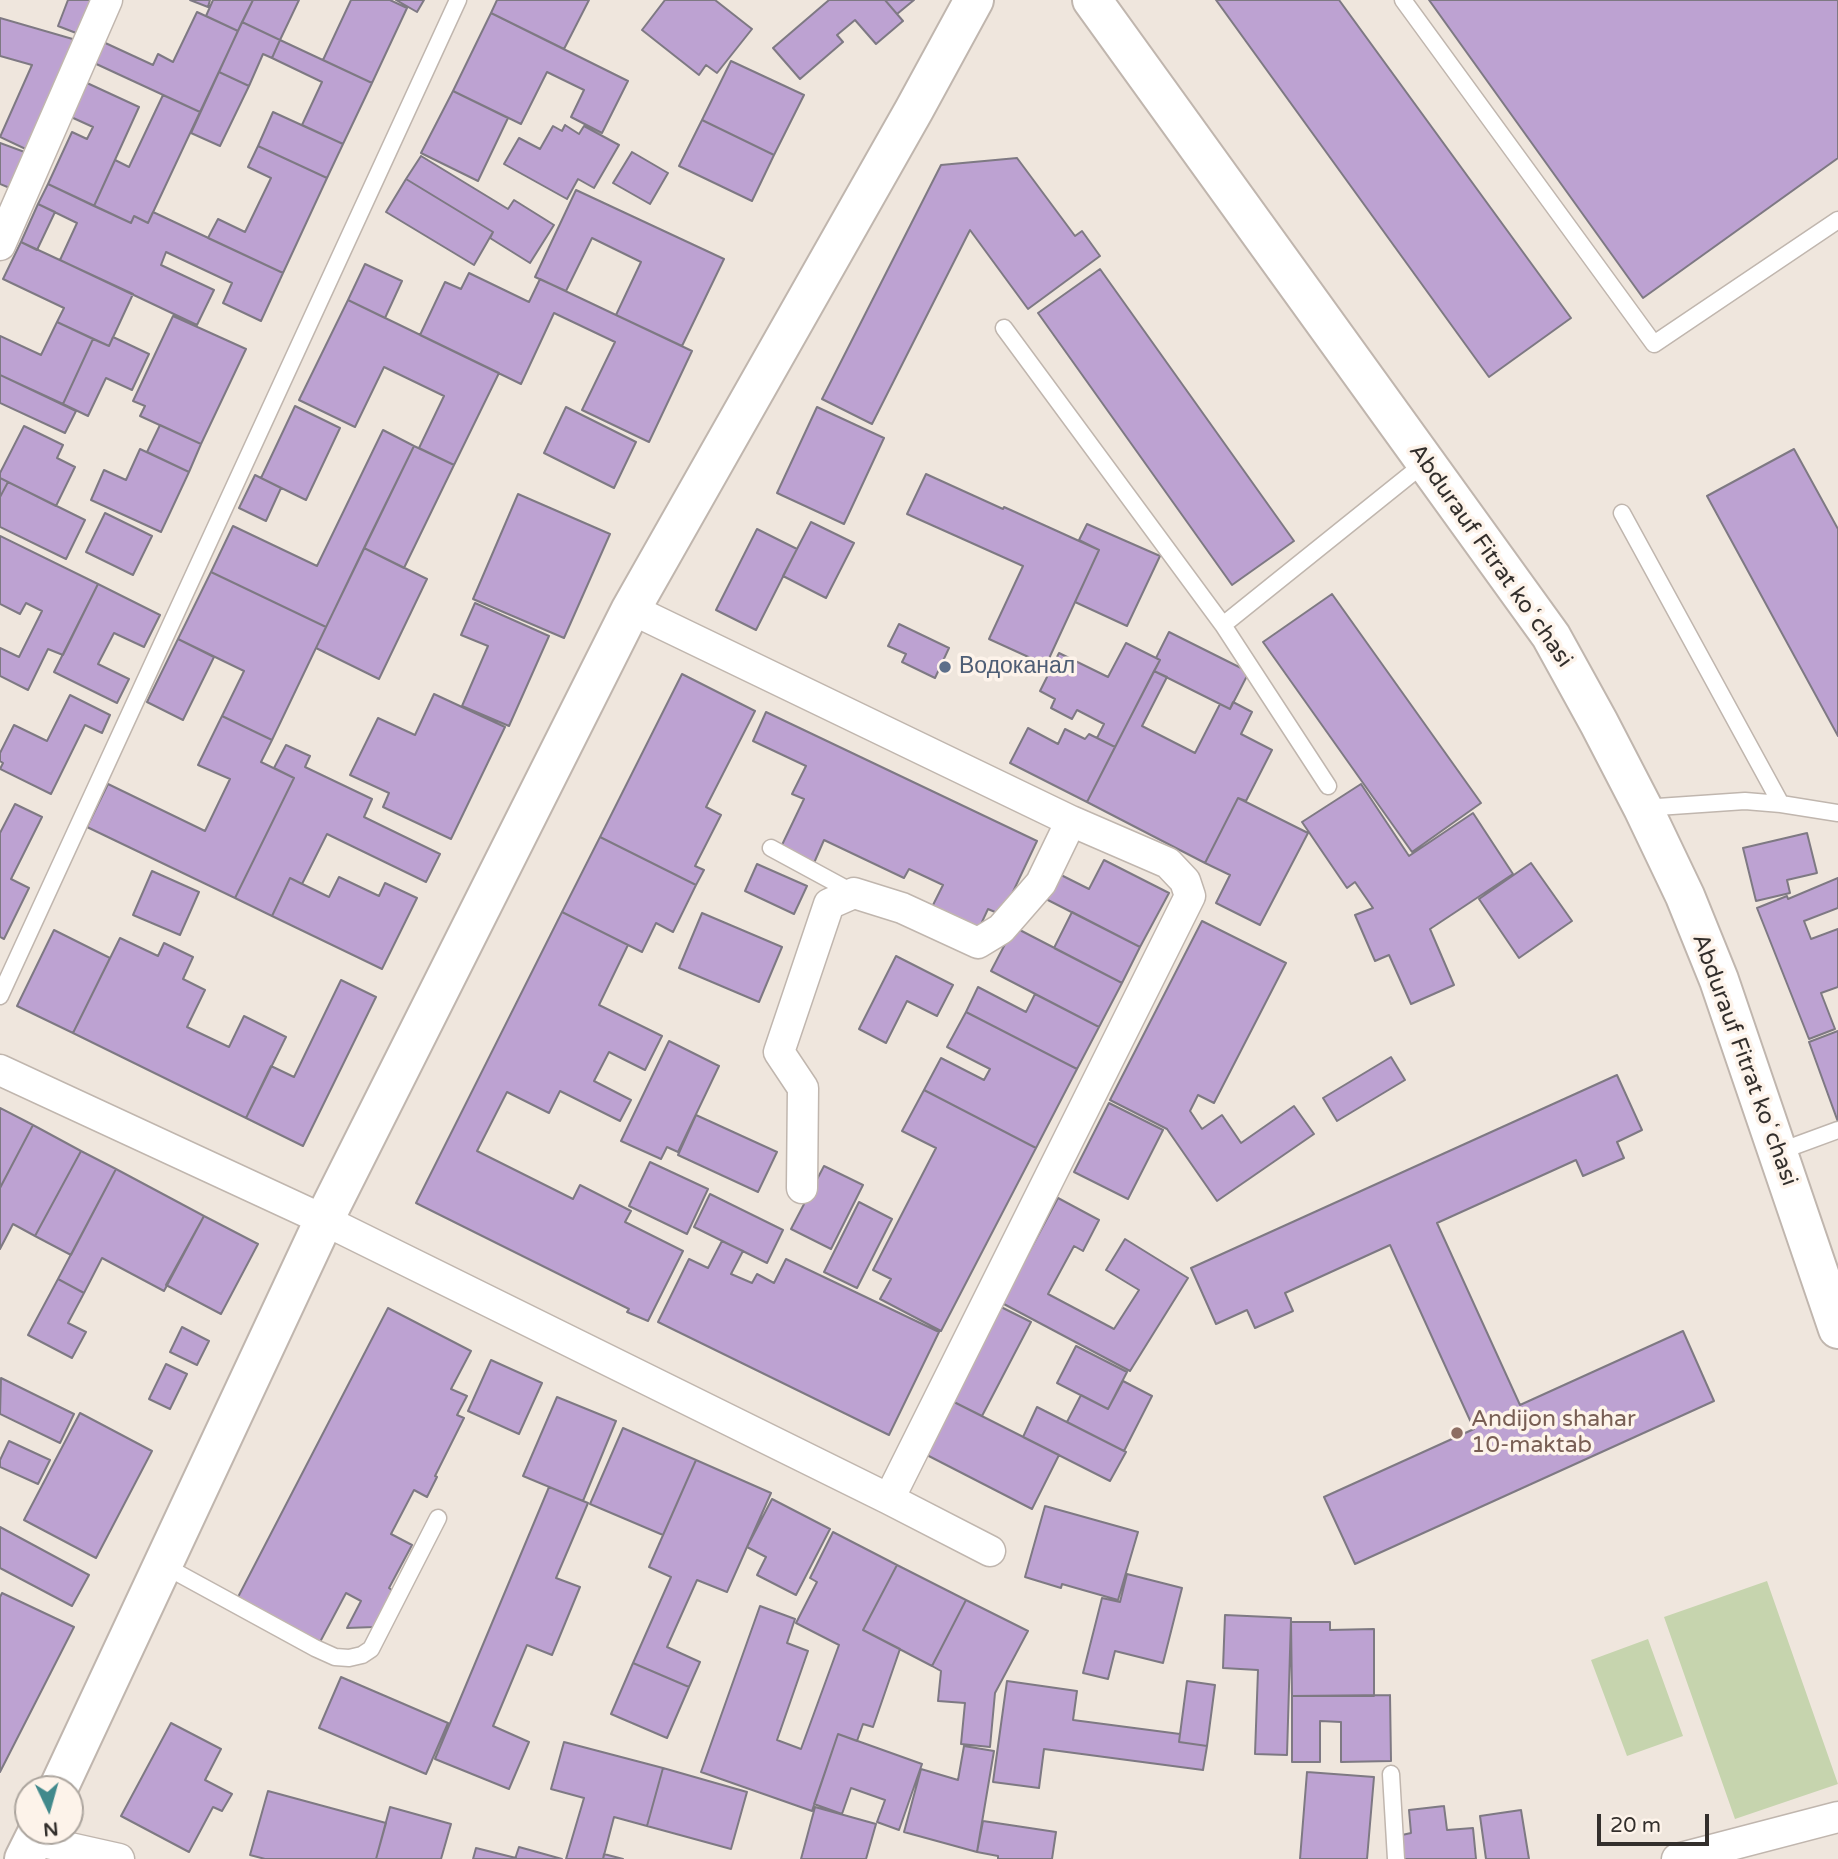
<!DOCTYPE html>
<meta charset="utf-8">
<style>
body{margin:0}
#map{position:relative;width:1838px;height:1859px;overflow:hidden;background:#efe6dd;font-family:"Varela Round",sans-serif}
canvas{display:block}
.north{position:absolute;left:14px;top:1775px;width:70px;height:70px;box-sizing:border-box;background:#fdf3ea;border:2px solid #aca59e;border-radius:50%;rotate:175deg;font-size:19px;font-weight:700;line-height:28px;text-align:center;color:#332f2c}
.north::after{content:'';display:block;margin:auto;width:24px;height:32px;background:#41898c;clip-path:polygon(50% 0,100% 100%,50% 72%,0 100%)}
.scale{position:absolute;left:1597px;top:1814px;width:112px;height:32px;box-sizing:border-box;border:4px solid #332f2c;border-top:0;padding-left:9px;font-size:21px;line-height:24px;white-space:nowrap;color:#332f2c;-webkit-text-stroke:5px #fdf3ea;paint-order:stroke}
</style>
<div id="map">
<canvas width="1838" height="1859"></canvas>
<div class="north">N</div>
<div class="scale">20 m</div>
</div>
<script>
const g = document.querySelector('canvas').getContext('2d');
g.lineJoin = 'round';
function fill(path, color) { g.fillStyle = color; g.fill(path, 'evenodd'); }
const shape = rows => new Path2D(rows.map(r => 'M' + r).join(''));
function stroke(path, color, width, dash) { g.strokeStyle = color; g.lineWidth = width; g.lineCap = dash ? 'butt' : 'round'; g.setLineDash(dash || []); g.stroke(path); }
function write(font, color, halo, rows, align = 'center') {
  g.font = font + ' "Varela Round",sans-serif'; g.lineWidth = 7; g.setLineDash([]); g.textBaseline = 'middle'; g.strokeStyle = halo; g.fillStyle = color; for (const [text, x, y, turn = 0] of rows) {
    g.save(); g.translate(x, y); g.rotate((+turn || 0) * Math.PI / 180); g.textAlign = isNaN(turn) ? turn : align; if (halo) g.strokeText(text, 0, 0); g.fillText(text, 0, 0); g.restore();
  }
}
fill(shape([
 [1767,1581,1838,1784,1735,1819,1664,1617],
 [1648,1639,1683,1736,1627,1756,1591,1660]
]), '#c6d4ae');
const building = shape([
 [68,0,104,0,89,38,58,26,68,0],
 [190,0,210,0,208,7,190,0],
 [213,0,253,0,238,31,206,16,213,0],
 [253,0,299,0,280,40,242,22,253,0],
 [351,0,390,0,407,8,372,83,323,60,351,0],
 [396,0,424,0,417,12,396,0],
 [497,0,589,0,564,49,491,13,497,0],
 [665,0,715,0,752,29,717,73,706,65,699,75,642,30,665,0],
 [829,0,885,0,903,21,876,44,855,20,837,35,843,42,800,79,773,48,829,0],
 [885,0,914,0,897,14,885,0],
 [1216,0,1339,0,1571,318,1489,377,1216,0],
 [1429,0,1838,0,1838,158,1643,298,1429,0],
 [197,12,238,31,200,112,92,62,101,41,153,65,158,54,173,62,197,12],
 [491,13,628,81,602,133,571,117,584,90,547,72,521,124,453,91,491,13],
 [0,18,83,42,32,152,0,137,32,65,0,56,0,18],
 [242,22,280,40,272,58,263,54,249,86,219,72,242,22],
 [280,40,372,83,343,144,302,125,322,82,272,58,280,40],
 [731,61,804,95,774,155,702,120,731,61],
 [219,72,249,86,220,146,191,133,219,72],
 [87,83,139,107,94,206,48,184,72,132,87,139,93,127,71,117,87,83],
 [453,91,508,118,478,181,421,153,453,91],
 [163,95,200,112,148,223,134,216,131,223,94,206,115,160,129,167,163,95],
 [273,112,343,144,327,178,258,146,273,112],
 [702,120,774,155,752,201,679,166,702,120],
 [565,125,579,134,584,126,619,145,594,188,578,179,567,199,504,164,519,138,540,149,553,126,562,131,565,125],
 [0,143,30,154,17,191,0,184,0,143],
 [258,146,327,178,283,273,208,238,218,219,245,232,271,178,248,167,258,146],
 [632,152,668,173,650,204,613,183,632,152],
 [421,156,508,209,514,200,554,225,530,263,490,238,493,232,406,179,421,156],
 [1017,158,1075,236,1082,231,1100,256,1028,309,970,230,872,424,822,399,941,165,1017,158],
 [406,179,493,232,474,265,386,212,406,179],
 [48,184,131,223,134,216,148,223,153,212,283,273,261,321,223,303,232,283,166,252,161,265,214,290,197,325,60,260,77,223,38,204,48,184],
 [576,190,724,259,682,346,616,315,641,262,592,238,566,291,535,277,576,190],
 [38,204,55,212,37,250,21,242,38,204],
 [21,242,133,294,109,346,57,322,64,308,3,279,21,242],
 [365,264,402,281,385,318,348,300,365,264],
 [1100,269,1294,541,1232,585,1038,313,1100,269],
 [469,273,529,302,540,279,692,351,649,442,582,410,615,342,554,313,521,384,420,335,445,282,461,289,469,273],
 [348,300,499,373,454,465,419,448,444,396,384,367,355,427,299,400,348,300],
 [173,316,246,349,201,444,140,416,145,406,133,401,173,316],
 [57,322,93,339,63,404,0,375,0,336,41,355,57,322],
 [113,337,149,354,132,390,106,378,88,416,63,404,93,339,109,346,113,337],
 [0,375,76,411,65,433,0,403,0,375],
 [295,406,340,428,306,500,261,478,295,406],
 [566,407,636,442,614,488,544,453,566,407],
 [817,407,884,438,844,524,777,493,817,407],
 [160,425,201,444,189,472,147,452,160,425],
 [24,426,63,445,57,458,75,467,56,506,0,478,0,473,24,426],
 [383,430,414,446,326,627,211,572,233,526,317,566,383,430],
 [414,446,454,465,404,568,364,548,414,446],
 [140,449,189,472,161,532,91,500,104,470,126,480,140,449],
 [1794,449,1838,529,1838,736,1707,496,1794,449],
 [926,474,1003,509,1004,507,1099,550,1046,665,989,639,1023,566,907,514,926,474],
 [255,475,281,488,266,521,239,508,255,475],
 [0,478,8,482,0,497,0,478],
 [8,482,85,520,66,559,0,527,0,497,8,482],
 [518,494,610,534,564,638,473,599,518,494],
 [105,513,152,536,133,575,86,552,105,513],
 [811,522,854,543,826,598,783,576,811,522],
 [1087,524,1160,556,1127,626,1075,602,1099,550,1079,540,1087,524],
 [757,529,797,549,756,630,716,610,757,529],
 [0,536,98,584,63,655,48,649,28,690,0,676,0,648,19,657,42,611,26,603,20,614,0,604,0,536],
 [364,548,427,579,379,679,316,648,364,548],
 [211,572,326,627,272,740,222,716,244,671,178,639,211,572],
 [98,584,160,615,144,647,114,633,98,664,129,679,117,703,54,672,98,584],
 [1332,594,1481,803,1412,852,1263,642,1332,594],
 [475,603,549,636,509,726,462,706,488,646,461,635,475,603],
 [899,624,949,648,935,678,902,662,906,654,888,646,899,624],
 [1169,632,1249,672,1230,709,1154,671,1160,660,1156,658,1169,632],
 [178,639,214,657,183,720,147,702,178,639],
 [1126,643,1160,660,1115,747,1097,738,1104,724,1077,710,1072,719,1051,708,1055,699,1040,691,1059,653,1108,677,1126,643],
 [1154,671,1167,677,1142,726,1195,753,1220,704,1230,709,1233,702,1252,712,1241,734,1272,750,1246,801,1238,798,1205,863,1087,802,1154,671],
 [682,674,755,711,706,807,721,815,695,866,704,870,696,885,600,837,682,674],
 [434,694,505,727,451,839,383,807,389,793,350,775,378,718,415,735,434,694],
 [70,695,110,715,102,733,85,725,51,794,0,769,3,763,0,761,0,753,14,725,47,741,70,695],
 [766,712,1037,841,1002,915,988,909,975,937,928,915,943,885,909,869,904,878,824,840,814,863,781,847,804,799,792,794,806,766,753,741,766,712],
 [222,716,272,740,261,762,294,778,235,898,87,827,108,784,205,831,230,779,198,765,222,716],
 [1028,728,1058,744,1065,729,1085,739,1089,734,1115,747,1087,802,1010,763,1028,728],
 [286,745,310,756,305,767,372,799,364,817,440,854,426,882,327,834,302,884,290,878,272,916,235,898,294,778,274,768,286,745],
 [1361,784,1409,856,1473,813,1513,874,1430,929,1454,985,1411,1004,1389,955,1375,961,1355,915,1373,908,1355,882,1347,888,1302,822,1361,784],
 [1238,798,1308,833,1260,925,1216,903,1230,875,1205,863,1238,798],
 [15,804,42,817,11,879,29,888,4,939,0,937,0,833,15,804],
 [1807,833,1817,873,1787,880,1790,893,1756,901,1743,848,1807,833],
 [600,837,696,885,673,932,656,923,642,952,562,912,600,837],
 [1104,860,1169,893,1140,947,1040,896,1053,871,1089,889,1104,860],
 [1531,863,1572,921,1519,958,1479,899,1531,863],
 [757,864,807,886,794,914,745,891,757,864],
 [152,871,199,892,180,935,133,915,152,871],
 [339,877,379,896,385,883,417,898,382,969,272,916,290,878,329,897,339,877],
 [1838,878,1838,908,1804,921,1811,939,1838,929,1838,987,1821,993,1835,1029,1809,1039,1757,908,1787,896,1788,899,1838,878],
 [562,912,628,945,599,1005,662,1036,645,1070,609,1052,594,1081,631,1100,620,1121,560,1091,549,1113,507,1092,477,1151,573,1199,580,1185,631,1211,625,1222,683,1251,648,1321,627,1312,629,1309,416,1203,562,912],
 [1072,912,1140,947,1122,983,1054,948,1072,912],
 [702,913,782,947,759,1002,679,968,702,913],
 [1202,921,1286,963,1214,1103,1198,1095,1190,1111,1202,1129,1222,1115,1241,1143,1294,1106,1314,1134,1217,1201,1167,1129,1110,1100,1202,921],
 [1014,927,1122,983,1099,1027,991,971,1014,927],
 [54,930,110,958,73,1033,17,1006,54,930],
 [120,938,158,956,164,943,193,957,183,979,205,990,187,1027,229,1047,244,1016,286,1037,246,1118,73,1033,120,938],
 [896,956,953,985,937,1016,907,1001,886,1043,859,1029,896,956],
 [341,980,376,997,303,1146,246,1118,271,1066,294,1077,341,980],
 [978,987,1026,1012,1035,994,1099,1027,1077,1069,966,1012,978,987],
 [966,1012,1077,1069,1036,1148,924,1090,941,1058,984,1080,990,1069,947,1047,966,1012],
 [1838,1031,1838,1122,1809,1042,1838,1031],
 [669,1041,719,1066,678,1152,667,1147,661,1159,621,1141,669,1041],
 [1391,1057,1405,1080,1337,1121,1323,1098,1391,1057],
 [1617,1075,1642,1130,1617,1142,1624,1158,1583,1176,1576,1160,1437,1223,1520,1405,1683,1331,1714,1401,1355,1564,1324,1497,1474,1429,1390,1245,1285,1293,1293,1311,1255,1328,1247,1310,1216,1324,1191,1268,1617,1075],
 [924,1090,1036,1148,941,1331,880,1299,891,1279,873,1270,936,1148,902,1131,924,1090],
 [1109,1103,1163,1130,1128,1199,1074,1172,1109,1103],
 [0,1108,33,1125,0,1188,0,1108],
 [696,1115,777,1152,758,1192,678,1155,696,1115],
 [33,1125,81,1151,35,1236,13,1224,0,1249,0,1188,33,1125],
 [81,1151,116,1169,71,1255,35,1236,81,1151],
 [650,1162,708,1189,687,1234,629,1206,650,1162],
 [824,1166,863,1185,831,1249,791,1229,824,1166],
 [116,1169,204,1216,164,1291,102,1258,84,1293,58,1279,116,1169],
 [710,1194,783,1230,767,1263,694,1227,710,1194],
 [1058,1198,1099,1220,1083,1251,1074,1246,1048,1294,1114,1329,1139,1290,1106,1270,1125,1239,1188,1278,1130,1371,1002,1303,1058,1198],
 [859,1202,892,1219,857,1288,824,1272,859,1202],
 [204,1216,258,1244,221,1314,166,1285,204,1216],
 [722,1241,743,1251,731,1274,752,1283,757,1274,774,1283,786,1259,939,1332,889,1435,658,1322,689,1259,708,1268,722,1241],
 [58,1279,84,1293,68,1323,86,1332,72,1358,28,1335,58,1279],
 [997,1305,1031,1322,982,1416,948,1399,997,1305],
 [388,1308,471,1351,451,1389,467,1396,457,1415,464,1418,435,1476,437,1477,427,1497,414,1490,391,1534,412,1545,389,1588,393,1591,374,1627,347,1628,361,1601,346,1593,320,1642,237,1599,388,1308],
 [182,1327,209,1341,197,1365,170,1352,182,1327],
 [1076,1346,1127,1372,1108,1409,1057,1383,1076,1346],
 [491,1360,542,1383,519,1434,468,1411,491,1360],
 [166,1364,187,1374,170,1409,149,1399,166,1364],
 [1,1378,74,1414,60,1443,0,1414,1,1378],
 [1123,1381,1152,1396,1124,1451,1067,1422,1081,1395,1108,1409,1123,1381],
 [557,1397,616,1421,583,1501,523,1476,557,1397],
 [948,1399,1059,1455,1032,1509,921,1452,948,1399],
 [1037,1407,1126,1452,1110,1481,1023,1437,1037,1407],
 [80,1413,152,1451,96,1558,24,1520,80,1413],
 [623,1428,696,1460,663,1535,590,1504,623,1428],
 [9,1441,50,1460,38,1484,0,1467,0,1460,9,1441],
 [696,1460,771,1493,727,1592,697,1580,667,1647,700,1662,689,1687,633,1663,671,1577,649,1567,696,1460],
 [549,1487,588,1503,556,1578,580,1587,552,1655,527,1645,493,1726,529,1742,509,1789,435,1759,549,1487],
 [772,1499,830,1529,796,1595,757,1575,766,1557,747,1547,772,1499],
 [1045,1506,1138,1532,1118,1600,1062,1584,1061,1588,1025,1577,1045,1506],
 [0,1527,89,1575,72,1606,0,1568,0,1527],
 [833,1532,897,1565,863,1630,900,1649,873,1727,863,1724,857,1741,838,1734,812,1811,701,1772,760,1606,795,1619,787,1643,808,1651,777,1740,801,1749,839,1645,796,1623,817,1582,810,1578,833,1532],
 [897,1565,966,1600,932,1666,863,1630,897,1565],
 [1127,1574,1182,1588,1163,1663,1115,1651,1108,1679,1083,1673,1102,1598,1120,1602,1127,1574],
 [2,1593,74,1627,0,1772,0,1597,2,1593],
 [966,1600,1028,1631,995,1693,990,1747,961,1744,965,1703,938,1701,941,1671,932,1666,966,1600],
 [1225,1615,1291,1618,1287,1755,1255,1754,1258,1670,1223,1668,1225,1615],
 [1291,1622,1330,1622,1330,1630,1374,1629,1374,1696,1292,1696,1291,1622],
 [633,1663,689,1687,667,1738,611,1714,633,1663],
 [341,1677,448,1723,426,1774,319,1728,341,1677],
 [1007,1681,1077,1691,1073,1720,1180,1734,1179,1742,1207,1746,1203,1770,1044,1749,1039,1788,993,1782,1007,1681],
 [1187,1681,1215,1685,1207,1746,1179,1742,1187,1681],
 [1390,1695,1391,1761,1341,1762,1341,1722,1320,1721,1320,1762,1292,1762,1292,1696,1390,1695],
 [171,1723,221,1749,205,1780,232,1794,222,1811,213,1807,189,1852,121,1816,171,1723],
 [838,1734,922,1764,899,1830,877,1822,885,1800,851,1788,842,1814,814,1804,838,1734],
 [564,1742,663,1768,647,1826,614,1817,603,1859,566,1859,584,1798,551,1789,564,1742],
 [964,1746,994,1751,977,1852,904,1832,921,1769,958,1780,964,1746],
 [663,1768,747,1792,731,1849,647,1826,663,1768],
 [1307,1772,1374,1777,1367,1859,1300,1859,1307,1772],
 [268,1791,386,1823,376,1859,265,1859,250,1855,268,1791],
 [1444,1806,1447,1830,1473,1828,1476,1859,1404,1859,1402,1835,1411,1833,1409,1810,1444,1806],
 [390,1807,451,1824,441,1859,376,1859,390,1807],
 [815,1807,876,1824,866,1859,801,1859,815,1807],
 [1521,1810,1529,1859,1486,1859,1480,1816,1521,1810],
 [983,1821,1056,1832,1052,1859,998,1859,998,1856,977,1852,983,1821],
 [519,1847,562,1859,515,1859,519,1847],
 [476,1848,516,1858,515,1859,473,1859,476,1848],
 [604,1854,623,1859,603,1859,604,1854]
]);
fill(building, '#bda2d2');
stroke(building, '#7e7983', 2);
const lane = shape([
 [1403,0,1654,344,1838,220],
 [1004,328,1223,625,1328,786],
 [1622,513,1781,804],
 [1223,625,1426,462],
 [1643,808,1745,801,1781,804,1838,813],
 [771,848,854,893],
 [0,996,458,0],
 [1778,1152,1838,1130],
 [163,1565,315,1648,335,1657,349,1658,362,1655,371,1649,438,1518],
 [1391,1774,1396,1859]
]);
const street = shape([
 [0,245,107,0],
 [631,609,1071,821,1168,863,1185,881,1190,896,889,1499],
 [0,1070,324,1220,889,1499,990,1551],
 [802,1188,803,1088,779,1052,829,904,854,893,902,908,978,943,1001,929,1041,883,1071,821],
 [34,1840,119,1859],
 [1677,1859,1838,1817]
]);
const secondary = shape([
 [1092,0,1551,636,1599,723,1643,808,1685,896,1719,980,1838,1329],
 [58,1789,324,1220,631,609,914,110,974,0],
 [24,1859,38,1831]
]);
stroke(lane, '#c0b6ae', 19);
stroke(street, '#c0b6ae', 33);
stroke(secondary, '#c0b6ae', 42);
stroke(lane, '#fff', 16);
stroke(street, '#fff', 30);
stroke(secondary, '#fff', 38);
for (const [x, y, r, color] of [
 [945,667,7,"#5c6f8a"],
 [1457,1433,7,"#8d6e63"]
]) { const dot = new Path2D(); dot.arc(x, y, r, 0, 2 * Math.PI); g.fillStyle = color; g.fill(dot); stroke(dot, '#fdf3ea', 2.5); }
write('23px', '#332f2c', '#fdf3ea', [
 ["Abdurauf Fitrat koʻchasi",1490,556,55],
 ["Abdurauf Fitrat koʻchasi",1744,1060,70]
]);
write('23px', '#4e5e75', '#fdf3ea', [
 ["Водоканал",959,667]
], 'left');
write('23px', '#785e54', '#fdf3ea', [
 ["Andijon shahar",1471,1420],
 ["10-maktab",1471,1446]
], 'left');
</script>
